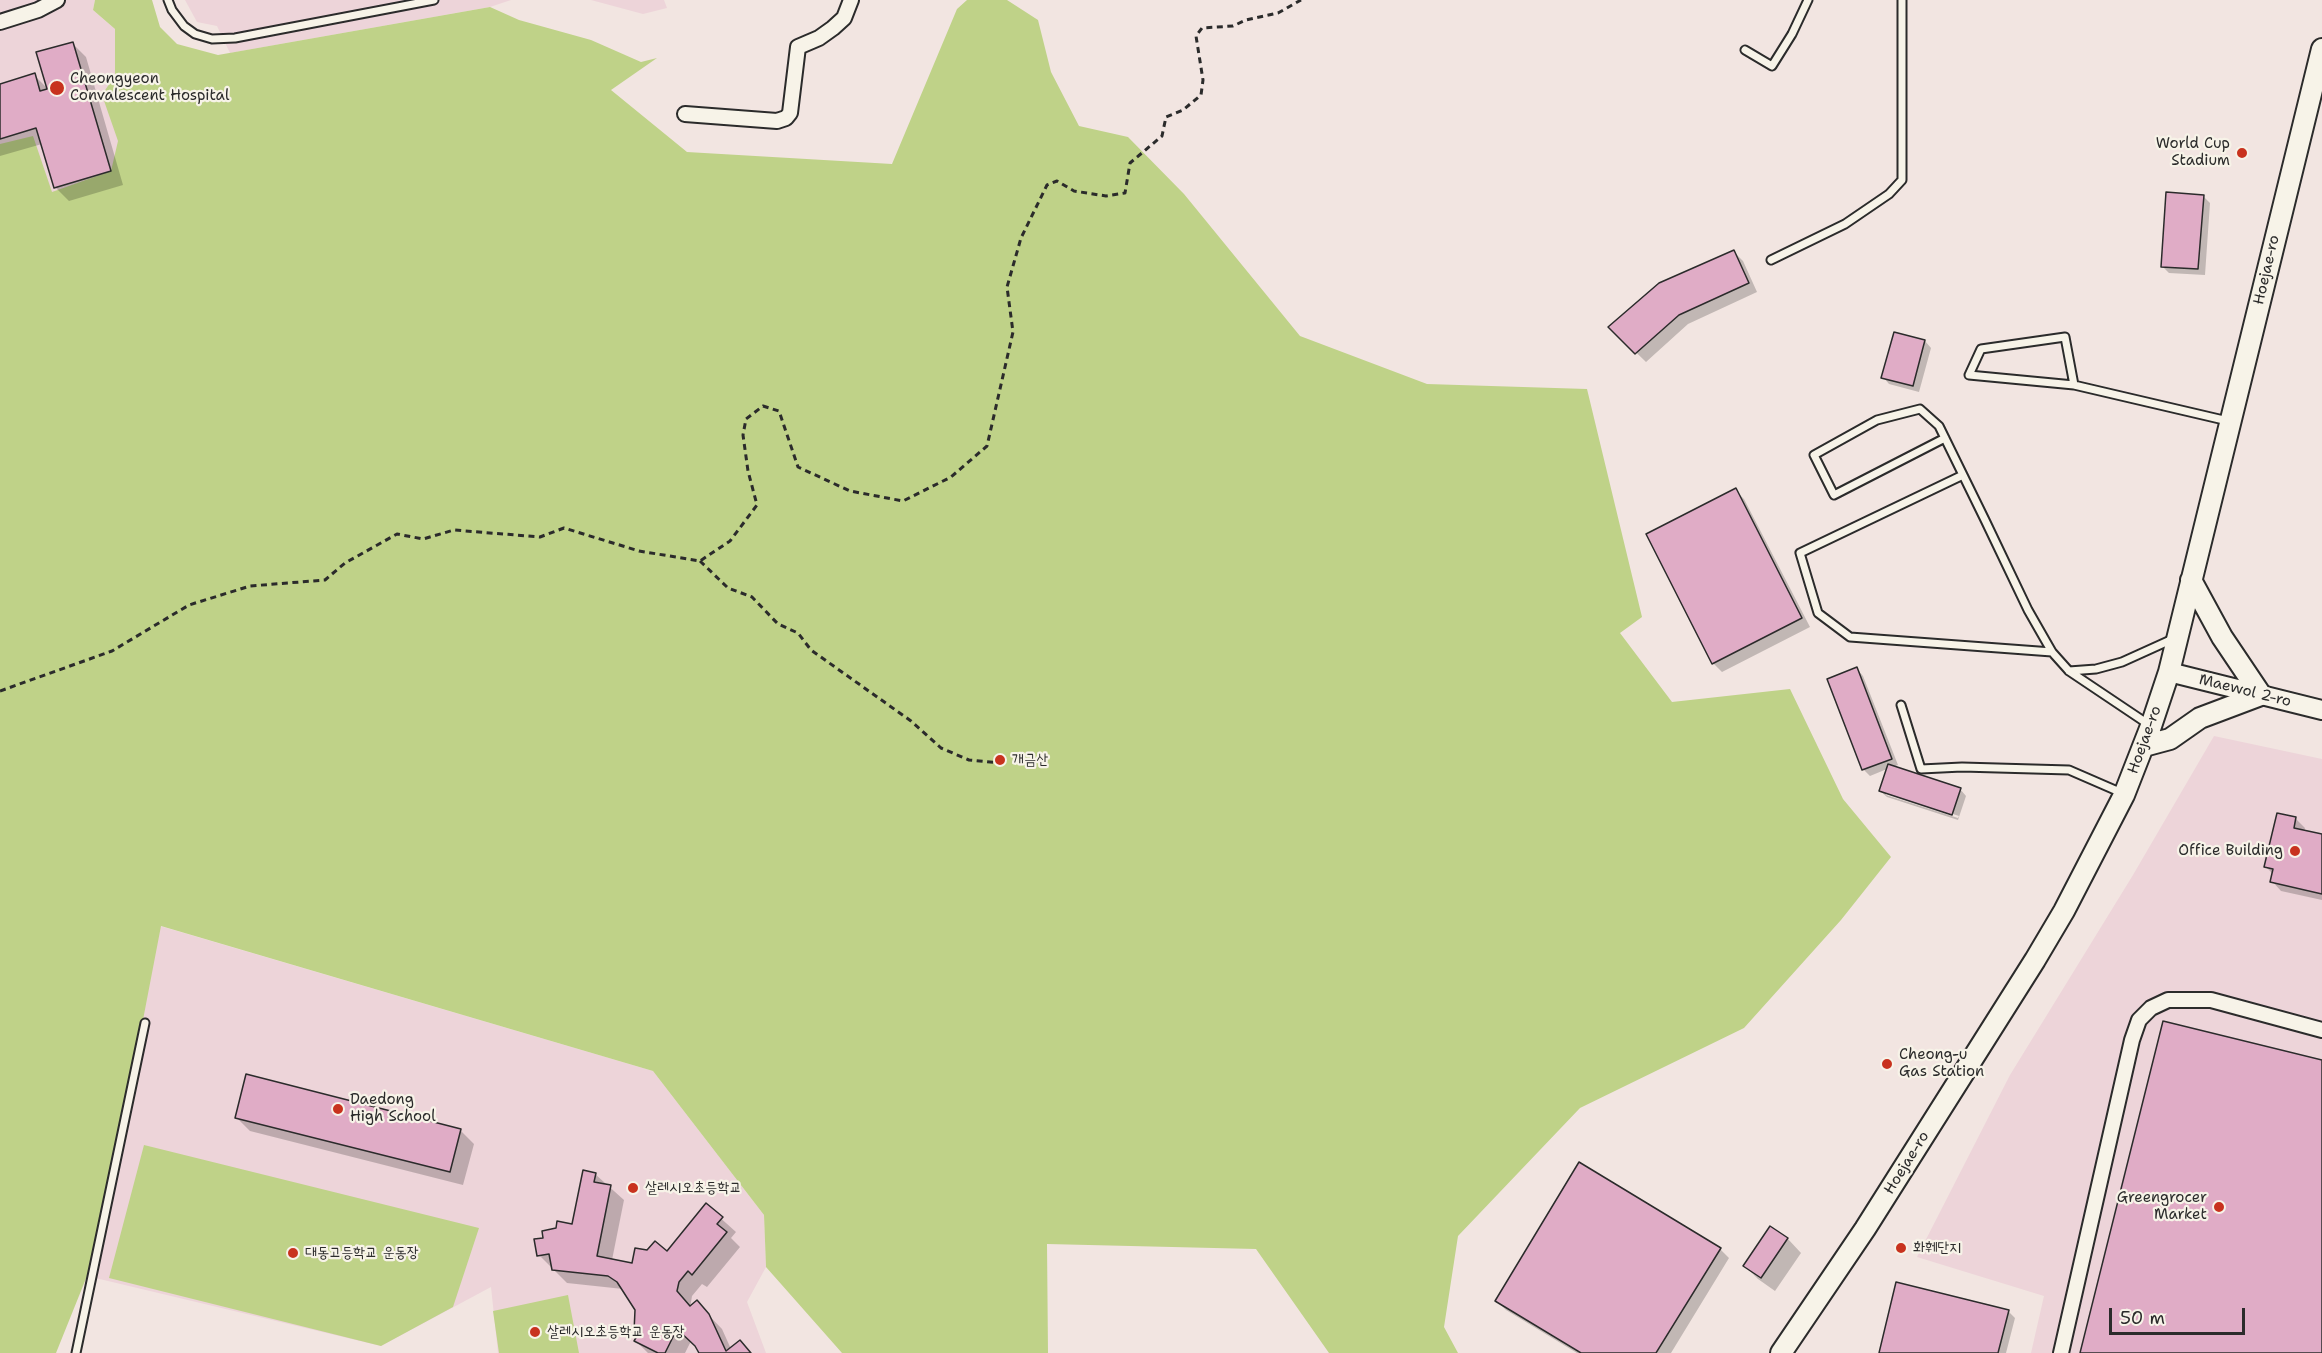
<!DOCTYPE html>
<meta charset="utf-8">
<style>
body{margin:0}
#map{position:relative;width:2322px;height:1353px;overflow:hidden;background:#f2e5e1;font-family:"Shantell Sans",sans-serif}
canvas{display:block}
.scale{position:absolute;left:2109px;top:1308px;width:136px;height:27px;box-sizing:border-box;border:3px solid #2b2b2b;border-top:0;padding-left:8px;font-size:18px;line-height:21px;white-space:nowrap;color:#2b2b2b;-webkit-text-stroke:4px #f7f3e8;paint-order:stroke}
</style>
<div id="map">
<canvas width="2322" height="1353"></canvas>
<div class="scale">50 m</div>
</div>
<script>
const g = document.querySelector('canvas').getContext('2d');
g.lineJoin = 'round';
function fill(path, color) { g.fillStyle = color; g.fill(path, 'evenodd'); }
const shape = rows => new Path2D(rows.map(r => 'M' + r).join(''));
function stroke(path, color, width, dash) { g.strokeStyle = color; g.lineWidth = width; g.lineCap = dash ? 'butt' : 'round'; g.setLineDash(dash || []); g.stroke(path); }
function write(font, color, halo, rows, align = 'center') {
  g.font = font + ' "Shantell Sans","Poor Story",sans-serif'; g.lineWidth = 4.5; g.setLineDash([]); g.textBaseline = 'middle'; g.strokeStyle = halo; g.fillStyle = color; for (const [text, x, y, turn = 0] of rows) {
    g.save(); g.translate(x, y); g.rotate((+turn || 0) * Math.PI / 180); g.textAlign = isNaN(turn) ? turn : align; if (halo) g.strokeText(text, 0, 0); g.fillText(text, 0, 0); g.restore();
  }
}
fill(shape([
 [0,0,95,0,93,10,115,29,116,63,112,100,131,144,115,182,52,200,0,190],
 [185,0,511,0,490,7,230,53,217,26,197,22],
 [591,0,664,0,667,8,643,14],
 [2214,736,2322,759,2322,1353,2031,1353,2044,1296,1917,1257,2010,1075,2133,875],
 [160,926,653,1071,764,1215,766,1267,747,1302,766,1353,498,1353,491,1287,381,1346,87,1276]
]), '#edd4d9');
fill(shape([
 [95,0,152,0,160,27,177,44,218,55,490,7,519,20,591,40,641,62,657,58,611,90,687,152,892,164,957,9,967,0,1007,0,1038,20,1051,72,1079,126,1128,137,1184,194,1300,336,1427,384,1587,389,1642,617,1620,633,1672,702,1790,689,1843,799,1891,857,1841,920,1744,1028,1580,1108,1458,1236,1444,1327,1458,1353,1329,1353,1256,1249,1047,1244,1048,1353,842,1353,766,1267,764,1215,653,1071,161,926,95,1270,87,1276,56,1353,0,1353,0,144,33,136,52,192,111,171,118,141,102,95,115,75,115,29,93,10],
 [144,1145,479,1228,453,1307,381,1346,109,1278],
 [568,1295,579,1353,499,1353,493,1311]
]), '#bfd288');
fill(shape([
 [72,43,86,57,123,185,69,201,55,187,42,144,0,156,0,85,34,75,49,90],
 [2203,196,2210,203,2205,275,2169,273,2162,266],
 [1734,252,1743,261,1757,292,1688,324,1646,362,1610,327],
 [1895,333,1925,341,1931,348,1919,392,1889,384,1883,377],
 [1735,490,1744,499,1810,627,1722,672,1713,663],
 [1857,669,1863,676,1898,765,1893,767,1960,789,1966,796,1958,820,1887,797,1880,791,1887,769,1870,776,1863,769],
 [1886,792,1959,816,1958,818,1886,795],
 [2296,819,2305,828,2304,832,2322,836,2322,900,2281,891,2272,881,2274,875,2266,867],
 [237,1118,460,1130,474,1144,463,1185,250,1131],
 [595,1174,624,1200,612,1260,633,1265,667,1253,706,1205,736,1232,731,1238,740,1247,707,1287,702,1284,692,1296,690,1309,697,1303,722,1329,731,1349,740,1342,751,1353,700,1353,691,1341,685,1353,648,1353,636,1341,639,1336,637,1310,623,1289,567,1283,539,1255,545,1239,573,1225],
 [1770,1228,1788,1239,1801,1253,1775,1291,1758,1279,1745,1266],
 [1720,1249,1729,1258,1671,1353,1577,1353,1506,1310,1497,1301],
 [2008,1311,2015,1318,2006,1353,1880,1353]
]), '#0003');
const building = shape([
 [73,42,111,171,54,188,36,128,0,139,0,84,35,73,40,91,47,89,36,52,73,42],
 [2166,192,2204,195,2198,269,2161,267,2166,192],
 [1734,250,1749,283,1679,315,1635,354,1608,327,1659,283,1734,250],
 [1894,332,1925,340,1913,386,1881,378,1894,332],
 [1736,488,1802,618,1712,664,1646,534,1736,488],
 [1857,667,1892,759,1862,770,1827,679,1857,667],
 [1888,764,1961,788,1952,815,1879,791,1888,764],
 [2277,813,2296,817,2294,828,2322,834,2322,894,2270,882,2273,869,2264,867,2277,813],
 [2163,1021,2322,1060,2322,1353,2080,1353,2163,1021],
 [246,1074,461,1129,450,1172,235,1118,246,1074],
 [1579,1162,1721,1248,1656,1353,1581,1353,1495,1301,1579,1162],
 [583,1170,596,1173,594,1182,611,1185,597,1256,632,1263,635,1248,647,1250,655,1241,667,1251,706,1203,723,1217,717,1224,727,1232,692,1275,688,1271,679,1282,677,1291,690,1306,697,1300,709,1314,726,1351,740,1340,751,1353,699,1353,695,1346,677,1329,665,1353,658,1353,634,1341,637,1336,634,1332,635,1310,617,1282,608,1276,552,1270,549,1254,537,1256,534,1239,543,1238,542,1231,556,1228,557,1221,572,1224,583,1170],
 [1770,1226,1788,1238,1761,1278,1743,1266,1770,1226],
 [1896,1282,2009,1310,1998,1353,1879,1353,1896,1282]
]);
fill(building, '#e0acc6');
stroke(building, '#2b2b2b', 1.5);
const service = shape([
 [168,0,172,10,184,26,195,34,212,39,235,38,434,0],
 [1745,50,1772,66,1792,34,1808,0],
 [1771,260,1845,224,1889,194,1902,180,1902,0],
 [2074,385,1969,375,1981,349,2065,337,2074,385,2228,421],
 [1945,438,1834,495,1814,455,1877,420,1920,409,1939,426,1985,520,2028,610,2052,652,2069,671,2148,724],
 [1963,475,1800,553,1818,613,1850,637,2052,652],
 [2069,671,2096,669,2122,662,2175,638],
 [1901,705,1921,769,1962,767,2069,770,2122,793],
 [76,1353,145,1023]
]);
const minor = shape([
 [0,22,38,10,57,0],
 [685,114,777,121,786,118,790,113,798,47,819,38,833,28,844,18,851,0],
 [2061,1353,2132,1040,2139,1020,2151,1008,2168,1000,2211,1000,2322,1030]
]);
const tertiary = shape([
 [2169,672,2322,710]
]);
const secondary = shape([
 [2144,746,2170,739,2200,718,2261,695,2222,637,2191,580],
 [1781,1353,1865,1229,2035,960,2064,911,2124,795,2151,726,2169,672,2322,49]
]);
stroke(service, '#2b2b2b', 11);
stroke(minor, '#2b2b2b', 18);
stroke(tertiary, '#2b2b2b', 22);
stroke(secondary, '#2b2b2b', 24);
stroke(shape([
 [700,561,728,588,752,597,778,624,798,633,811,650,911,721,941,748,969,760,1000,763],
 [0,691,112,651,189,605,250,586,325,580,345,563,397,534,423,539,454,530,540,537,564,528,639,551,700,561,730,541,757,505,748,471,743,435,746,419,763,406,779,411,798,467,850,491,903,501,951,477,987,446,1013,332,1007,287,1021,238,1047,185,1057,181,1074,191,1106,196,1125,193,1130,163,1162,136,1166,117,1183,110,1201,95,1203,80,1196,36,1202,28,1233,26,1246,20,1278,13,1301,0]
]), '#2b2b2b', 3, [6, 4.5]);
stroke(service, '#f7f3e8', 7);
stroke(minor, '#f7f3e8', 14);
stroke(tertiary, '#f7f3e8', 18);
stroke(secondary, '#f7f3e8', 20);
for (const [x, y, r, color] of [
 [57,88,8,"#c8321e"],
 [2242,153,6,"#c8321e"],
 [1000,760,6,"#c8321e"],
 [2295,851,6,"#c8321e"],
 [1887,1064,6,"#c8321e"],
 [338,1109,6,"#c8321e"],
 [633,1188,6,"#c8321e"],
 [2219,1207,6,"#c8321e"],
 [1901,1248,6,"#c8321e"],
 [293,1253,6,"#c8321e"],
 [535,1332,6,"#c8321e"]
]) { const dot = new Path2D(); dot.arc(x, y, r, 0, 2 * Math.PI); g.fillStyle = color; g.fill(dot); stroke(dot, '#f7f3e8', 2); }
write('15px', '#2b2b2b', '#f7f3e8', [
 ["Cheongyeon",70,79],
 ["Convalescent Hospital",70,96],
 ["World Cup",2230,144,"right"],
 ["Stadium",2230,161,"right"],
 ["개금산",1012,760],
 ["Office Building",2283,851,"right"],
 ["Cheong-u",1899,1055],
 ["Gas Station",1899,1072],
 ["Daedong",350,1100],
 ["High School",350,1117],
 ["살레시오초등학교",645,1188],
 ["Greengrocer",2207,1198,"right"],
 ["Market",2207,1215,"right"],
 ["화훼단지",1913,1248],
 ["대동고등학교 운동장",305,1253],
 ["살레시오초등학교 운동장",547,1332]
], 'left');
write('15px', '#2b2b2b', '#f7f3e8', [
 ["Hoejae-ro",2267,270,-77],
 ["Maewol 2-ro",2245,691,14],
 ["Hoejae-ro",2145,740,-70],
 ["Hoejae-ro",1907,1163,-58]
]);
</script>
